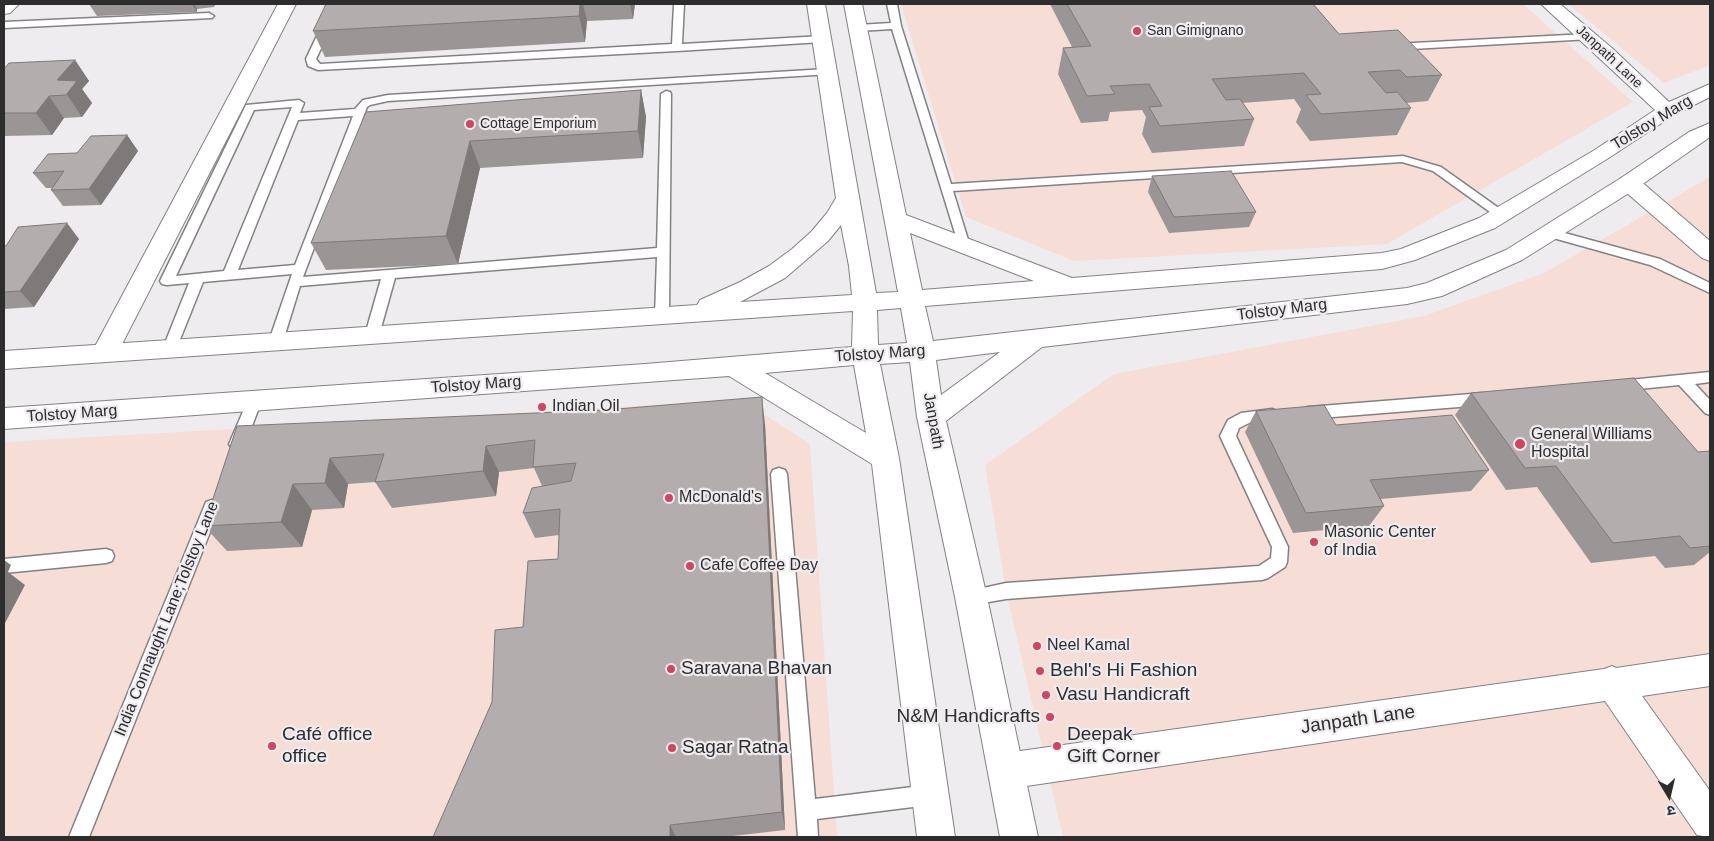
<!DOCTYPE html>
<meta charset="utf-8">
<style>
body{margin:0}
#map{position:relative;width:1714px;height:841px;overflow:hidden;background:#efecf0;font-family:Arial,"Noto Sans Devanagari",sans-serif}
canvas{display:block}
.frame{position:absolute;inset:0;border:5px solid #2e2d2e;pointer-events:none}
.north{position:absolute;left:1644px;top:771px;width:50px;height:50px;-webkit-text-stroke:4px #efecf0;paint-order:stroke;rotate:171deg;font-size:14px;font-weight:700;line-height:20px;text-align:center;color:#2e2d2e}
.north::after{content:'';display:block;margin:auto;width:18px;height:22px;background:#2e2d2e;clip-path:polygon(50% 0,100% 100%,50% 72%,0 100%)}
</style>
<div id="map">
<canvas width="1714" height="841"></canvas>
<div class="frame"></div>
<div class="north">उ</div>
</div>
<script>
const g = document.querySelector('canvas').getContext('2d');
g.lineJoin = 'round';
function fill(path, color) { g.fillStyle = color; g.fill(path, 'evenodd'); }
const shape = rows => new Path2D(rows.map(r => 'M' + r).join(''));
function stroke(path, color, width, dash) { g.strokeStyle = color; g.lineWidth = width; g.lineCap = dash ? 'butt' : 'round'; g.setLineDash(dash || []); g.stroke(path); }
function write(font, color, halo, rows, align = 'center') {
  g.font = font + ' Arial,sans-serif'; g.lineWidth = 4.5; g.setLineDash([]); g.textBaseline = 'middle'; g.strokeStyle = halo; g.fillStyle = color; for (const [text, x, y, turn = 0] of rows) {
    g.save(); g.translate(x, y); g.rotate((+turn || 0) * Math.PI / 180); g.textAlign = isNaN(turn) ? turn : align; if (halo) g.strokeText(text, 0, 0); g.fillText(text, 0, 0); g.restore();
  }
}
fill(shape([
 [901,4,1523,4,1633,102,1387,244,1074,261,966,217],
 [1568,4,1710,4,1710,65,1664,83],
 [1710,177,1710,837,1063,837,1006,591,985,465,1114,374,1424,316,1544,273],
 [742,400,810,444,837,837,4,837,4,442]
]), '#f6ddd6');
const lane = shape([
 [332,4,342,4,316,59,320,64,672,44,674,4,684,4,682,44,822,36,827,39,822,42,677,51,318,70,308,66,306,59,332,4],
 [887,4,897,4,901,26,951,184,1403,156,1441,167,1507,214,1501,218,1497,217,1433,171,1402,162,953,191,969,243,963,247,959,246,892,29,858,31,853,28,858,25,891,23,887,4],
 [209,13,214,16,212,18,4,28,4,22,209,13],
 [1587,34,1592,37,1591,39,1394,50,1389,47,1394,44,1587,34],
 [827,69,832,72,831,74,388,101,370,105,367,107,303,277,657,248,661,94,666,91,670,92,671,94,669,316,667,319,657,319,655,316,657,257,395,278,379,335,377,338,372,340,367,338,365,335,381,279,300,286,283,341,281,345,276,346,271,345,269,341,292,274,203,282,175,352,170,353,165,352,163,348,189,283,167,285,162,284,160,281,246,105,299,100,304,103,300,113,355,109,363,100,388,95,827,69],
 [292,107,224,271,176,276,254,110,292,107],
 [353,116,295,265,238,270,298,120,353,116],
 [1550,229,1660,259,1710,283,1710,293,1650,265,1546,236,1544,233,1550,229],
 [1710,372,1710,382,1695,384,1710,400,1710,415,1705,413,1679,385,1619,391,1614,390,1612,386,1614,382,1619,381,1710,372],
 [1484,393,1489,395,1491,399,1489,403,1484,405,1308,419,1303,417,1301,413,1303,409,1308,407,1484,393],
 [255,394,260,396,262,400,245,444,242,448,237,450,232,448,229,444,248,400,250,396,255,394],
 [1272,409,1277,411,1279,415,1277,419,1249,423,1239,428,1236,436,1288,547,1287,562,1285,567,1268,578,1262,580,1006,599,971,605,965,602,962,597,965,592,1006,583,1259,566,1271,558,1272,547,1220,436,1228,420,1241,413,1272,409],
 [779,468,785,470,787,474,815,799,929,785,936,788,939,795,936,802,929,805,817,819,818,837,798,837,771,474,773,470,779,468],
 [212,500,218,502,220,507,89,837,69,837,204,507,206,502,212,500],
 [106,549,112,551,114,556,112,561,106,563,4,573,4,559,106,549]
]);
const street = shape([
 [4,4,19,4,10,13,4,14,4,4],
 [278,4,296,4,118,352,114,359,105,361,96,359,92,352,278,4],
 [1629,176,1637,178,1710,241,1710,261,1702,258,1621,188,1618,183,1621,178,1629,176],
 [1710,654,1710,686,1642,696,1710,791,1710,837,1697,835,1605,701,1006,789,993,784,988,771,993,758,1006,753,1604,669,1612,666,1616,668,1710,654]
]);
const secondary = shape([
 [807,4,825,4,876,293,898,292,844,4,862,4,906,215,1072,278,1382,253,1401,249,1479,218,1593,151,1655,110,1541,4,1560,4,1613,49,1669,102,1710,84,1710,97,1674,115,1607,159,1495,228,1415,260,1382,269,925,306,933,341,1407,288,1427,283,1506,250,1621,178,1689,132,1710,123,1710,137,1637,188,1522,260,1442,296,1407,304,1042,347,946,421,987,597,1038,837,1000,837,955,597,917,417,910,362,880,364,899,458,955,837,917,837,872,464,729,376,4,429,4,408,645,364,852,347,853,311,4,369,4,351,697,305,700,300,740,282,769,266,792,249,812,231,827,213,836,198,807,4],
 [841,225,849,266,852,295,740,302,785,278,828,241,841,225],
 [910,233,1034,281,922,290,910,233],
 [901,308,907,343,878,345,877,310,901,308],
 [1000,352,941,395,936,360,1000,352],
 [854,365,866,433,765,373,854,365]
]);
stroke(lane, '#848185', 3);
stroke(street, '#848185', 2);
stroke(secondary, '#848185', 2);
fill(lane, '#fff');
fill(street, '#fff');
fill(secondary, '#fff');
fill(shape([
 [89,4,216,4,214,7,197,9,197,12,97,16],
 [326,4,635,4,633,19,587,21,585,42,325,57,313,31],
 [1050,4,1313,4,1339,34,1442,75,1428,101,1406,103,1411,108,1397,135,1310,141,1296,122,1301,109,1294,99,1242,103,1254,119,1244,146,1152,153,1142,134,1146,117,1142,110,1110,112,1108,121,1081,123,1058,74,1063,48,1072,47],
 [75,60,89,81,82,89,92,103,82,117,64,118,52,135,4,136,4,69],
 [641,90,646,117,643,158,480,168,458,264,326,270,311,243,366,112],
 [127,135,138,151,101,205,63,206,51,190,52,188,46,188,33,173,77,153],
 [1152,176,1256,212,1249,227,1169,233,1148,192],
 [79,239,34,307,4,309,4,246],
 [1471,393,1698,452,1710,451,1710,552,1694,565,1665,568,1655,556,1591,563,1537,487,1506,490,1455,415],
 [1256,411,1336,425,1489,470,1471,491,1381,499,1384,506,1369,526,1293,533,1245,432],
 [765,424,785,830,724,837,433,837,492,702,523,627,558,559,559,535,535,538,523,513,542,486,534,468,499,472,496,496,392,508,375,482,348,484,344,508,312,510,302,547,227,551,204,526,237,426]
]), '#9a9695');
fill(shape([
 [192,4,194,4,197,9,197,12],
 [580,4,583,4,587,21,585,42,579,16],
 [630,4,635,4,633,19],
 [75,60,89,81,82,89,92,103,82,117,57,80],
 [641,90,646,117,643,158,638,131],
 [49,96,64,118,52,135,36,113],
 [127,135,138,151,101,205,89,189],
 [470,141,480,168,458,264,446,236],
 [67,223,79,239,34,307,20,291],
 [762,397,765,424,785,830,782,812],
 [486,446,499,472,496,496,483,471],
 [330,458,348,484,344,508,325,483],
 [293,484,312,510,302,547,281,522],
 [4,560,11,565,8,572,25,585,4,625],
 [670,825,676,837,670,837]
]), '#7d7a79');
const building = shape([
 [326,4,580,4,579,16,313,31,326,4],
 [1067,4,1313,4,1339,34,1398,30,1442,75,1407,77,1400,70,1368,72,1386,93,1397,92,1411,108,1321,114,1306,95,1321,94,1304,73,1212,79,1226,100,1240,99,1254,119,1160,126,1149,107,1162,106,1149,84,1110,86,1115,94,1087,96,1063,48,1091,46,1067,4],
 [75,60,57,80,77,81,66,95,49,96,36,113,4,113,4,69,9,63,75,60],
 [641,90,638,131,470,141,446,236,311,243,366,112,641,90],
 [127,135,89,189,51,190,64,171,33,173,48,154,77,153,91,136,127,135],
 [1231,171,1256,212,1174,217,1152,176,1231,171],
 [67,223,20,291,4,292,4,246,6,246,18,227,67,223],
 [1634,378,1698,452,1710,451,1710,533,1709,533,1710,534,1710,546,1690,548,1680,536,1613,543,1556,466,1525,468,1471,393,1634,378],
 [762,397,782,812,670,825,670,837,433,837,492,702,495,630,523,627,528,561,558,559,560,509,523,513,532,488,571,481,576,463,533,467,535,440,486,446,483,471,375,482,384,454,330,458,325,483,293,484,281,522,204,526,237,426,605,410,762,397],
 [1324,405,1336,425,1452,415,1489,470,1370,480,1384,506,1306,513,1256,411,1324,405]
]);
fill(building, '#b3aead');
stroke(building, '#7d7a79', 1);
for (const [x, y, r, color] of [
 [1137,31,5,"#d4445f"],
 [470,124,5,"#d4445f"],
 [542,407,5,"#d4445f"],
 [1520,444,6,"#d4445f"],
 [669,498,5,"#d4445f"],
 [1314,542,5,"#d4445f"],
 [690,566,5,"#d4445f"],
 [1037,646,5,"#d4445f"],
 [671,669,5,"#d4445f"],
 [1040,671,5,"#d4445f"],
 [1046,695,5,"#d4445f"],
 [1050,717,5,"#d4445f"],
 [272,746,5,"#d4445f"],
 [1057,746,5,"#d4445f"],
 [672,748,5,"#d4445f"]
]) { const dot = new Path2D(); dot.arc(x, y, r, 0, 2 * Math.PI); g.fillStyle = color; g.fill(dot); stroke(dot, '#efecf0', 2); }
write('14px', '#2e2d2e', '#efecf0', [
 ["San Gimignano",1147,31],
 ["Cottage Emporium",480,124]
], 'left');
write('14px', '#2e2d2e', '#efecf0', [
 ["Janpath Lane",1609,57,43]
]);
write('16px', '#2e2d2e', '#efecf0', [
 ["Tolstoy Marg",1652,123,-31],
 ["Tolstoy Marg",1282,310,-7],
 ["Tolstoy Marg",880,354,-4],
 ["Tolstoy Marg",476,385,-4],
 ["Tolstoy Marg",72,414,-4],
 ["Janpath",933,421,80],
 ["India Connaught Lane;Tolstoy Lane",167,619,-68]
]);
write('16px', '#2e2d2e', '#efecf0', [
 ["Indian Oil",552,407],
 ["General Williams",1531,435],
 ["Hospital",1531,453],
 ["McDonald's",679,498],
 ["Masonic Center",1324,533],
 ["of India",1324,551],
 ["Cafe Coffee Day",700,566],
 ["Neel Kamal",1047,646]
], 'left');
write('19px', '#2e2d2e', '#efecf0', [
 ["Saravana Bhavan",681,669],
 ["Behl's Hi Fashion",1050,671],
 ["Vasu Handicraft",1056,695],
 ["N&M Handicrafts",1040,717,"right"],
 ["Café office",282,735],
 ["office",282,757],
 ["Deepak",1067,735],
 ["Gift Corner",1067,757],
 ["Sagar Ratna",682,748]
], 'left');
write('19px', '#2e2d2e', '#efecf0', [
 ["Janpath Lane",1358,720,-8]
]);
</script>
